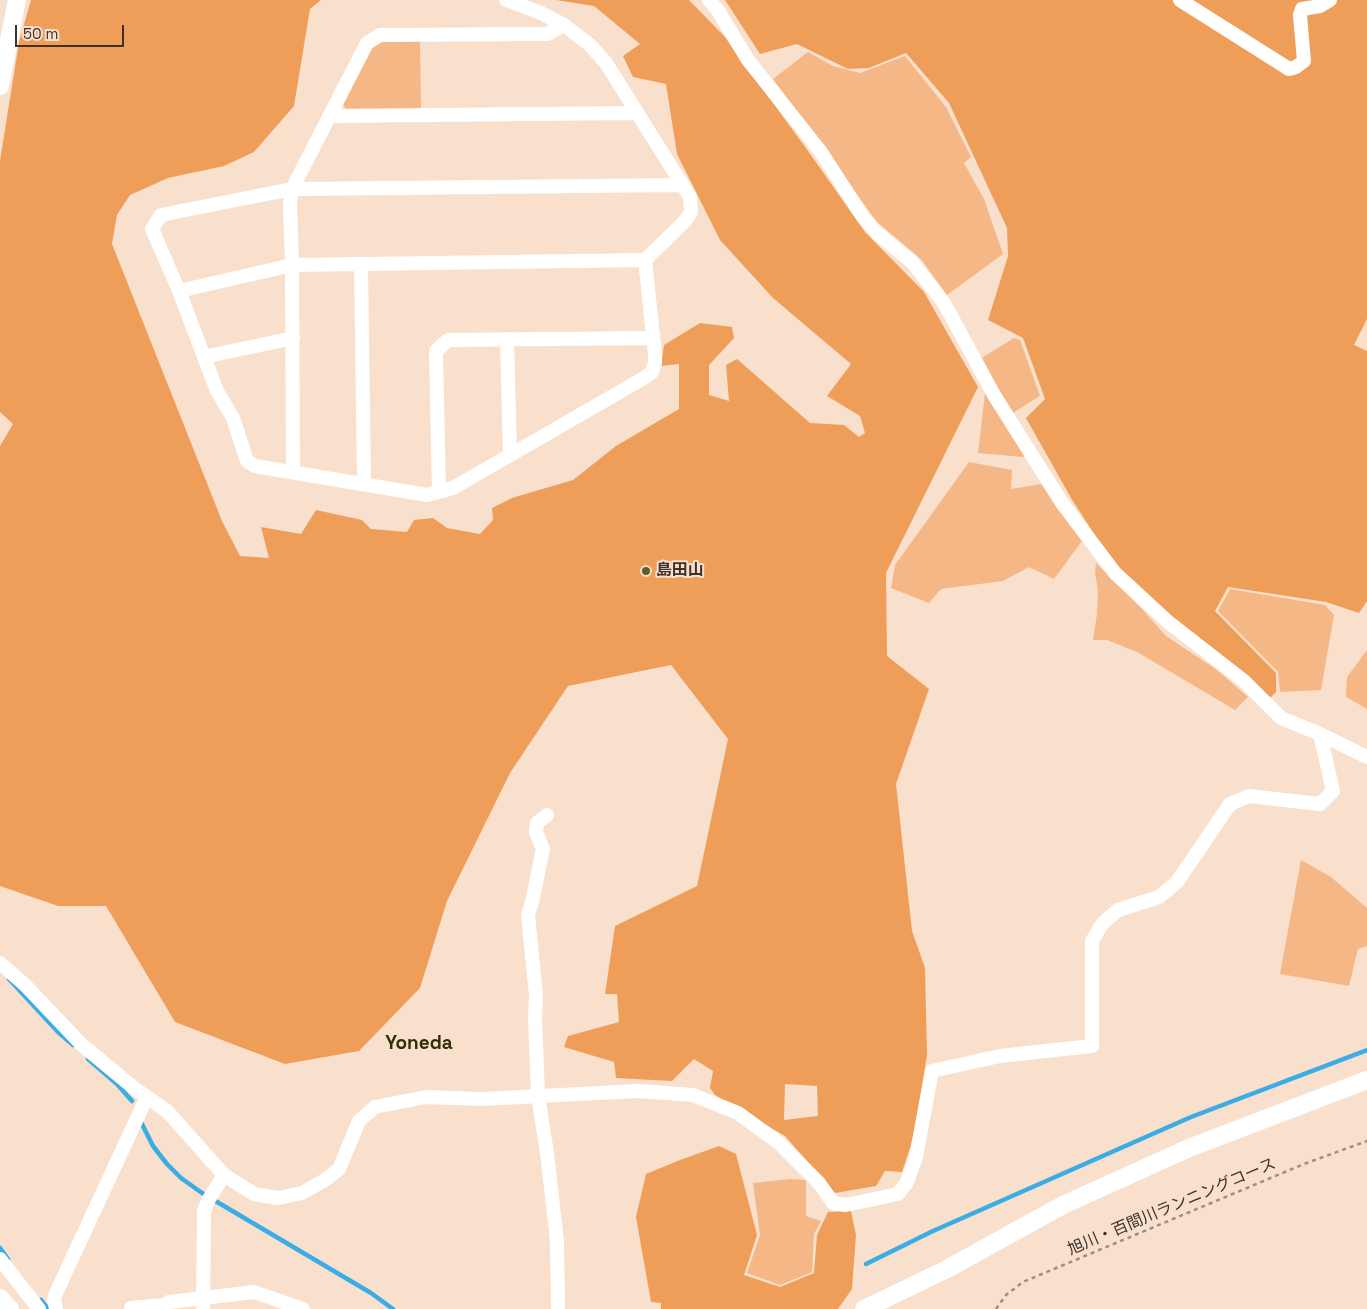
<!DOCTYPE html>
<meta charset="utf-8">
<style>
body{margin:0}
#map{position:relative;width:1367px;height:1309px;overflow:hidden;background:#f8e0cd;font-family:"Space Grotesk",sans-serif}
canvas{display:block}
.scale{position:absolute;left:15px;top:25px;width:109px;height:22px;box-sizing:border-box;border:2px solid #3c322b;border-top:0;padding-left:6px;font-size:15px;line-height:18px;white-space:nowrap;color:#3c322b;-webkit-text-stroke:4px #f8e0cd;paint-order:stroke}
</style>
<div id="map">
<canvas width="1367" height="1309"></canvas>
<div class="scale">50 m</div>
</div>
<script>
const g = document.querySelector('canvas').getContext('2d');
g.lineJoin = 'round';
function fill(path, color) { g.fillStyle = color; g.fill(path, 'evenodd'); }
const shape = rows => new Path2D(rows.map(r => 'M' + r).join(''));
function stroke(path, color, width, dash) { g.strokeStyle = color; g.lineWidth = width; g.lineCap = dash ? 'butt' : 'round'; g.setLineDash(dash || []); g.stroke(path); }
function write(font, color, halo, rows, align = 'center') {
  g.font = font + ' "Space Grotesk","Noto Sans JP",sans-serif'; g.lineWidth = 4; g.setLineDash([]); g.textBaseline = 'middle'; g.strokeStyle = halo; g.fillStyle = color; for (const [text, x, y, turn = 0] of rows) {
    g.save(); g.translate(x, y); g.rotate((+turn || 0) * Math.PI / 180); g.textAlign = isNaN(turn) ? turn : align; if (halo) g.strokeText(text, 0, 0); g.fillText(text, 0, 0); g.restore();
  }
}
fill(shape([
 [382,41,420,41,421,109,346,109,342,103,372,47],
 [808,52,833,66,860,73,905,56,946,107,971,157,964,163,984,199,1003,254,947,295,921,259,877,222,773,79],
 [1014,338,1020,340,1040,396,1013,413,980,359],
 [985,393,1026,455,1023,457,978,453],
 [969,462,1012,470,1011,489,1041,484,1082,541,1054,579,1029,567,1003,581,941,589,929,603,891,588,895,565],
 [1096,563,1141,608,1166,636,1217,670,1248,697,1235,710,1137,652,1107,640,1093,640,1097,614,1098,591,1095,572],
 [1230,589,1325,605,1334,615,1321,690,1280,692,1278,672,1218,611],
 [1367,650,1367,709,1346,697,1347,677],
 [1301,860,1331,877,1367,908,1367,946,1358,949,1349,986,1280,974],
 [790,1179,806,1180,806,1216,821,1221,814,1234,812,1272,780,1285,747,1273,760,1235,753,1183]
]), '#f6b786');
fill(shape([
 [31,0,321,0,310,9,294,106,254,152,224,166,168,178,130,195,117,215,112,244,222,521,240,556,269,558,261,527,301,534,316,510,362,520,371,529,407,532,414,520,433,518,447,528,480,534,493,520,492,508,512,498,573,480,616,446,679,409,679,364,661,366,664,345,700,323,732,327,734,338,709,365,709,395,729,401,726,365,737,359,810,423,844,425,859,437,865,433,860,416,827,396,851,364,773,298,720,240,677,154,666,84,633,77,623,56,640,44,594,6,556,0,689,0,725,37,808,151,865,232,924,292,978,387,886,573,887,656,929,689,896,784,912,931,925,968,927,1055,914,1136,902,1172,885,1171,876,1186,835,1193,785,1136,715,1095,710,1088,713,1071,694,1059,672,1081,616,1078,614,1062,564,1047,568,1036,619,1022,617,994,605,994,615,926,697,886,728,739,671,665,568,686,510,773,447,901,420,988,359,1051,285,1064,175,1022,106,906,58,906,0,886,0,446,13,424,0,412,0,161,19,42],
 [785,1084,817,1086,818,1116,784,1120],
 [725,0,1367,0,1367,319,1354,345,1367,351,1367,601,1359,613,1326,602,1228,587,1215,611,1276,673,1276,692,1268,700,1182,629,1118,571,1071,498,1026,418,1045,399,1023,338,988,320,1008,256,1007,228,949,103,906,53,869,68,848,69,797,44,760,54],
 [719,1146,736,1154,757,1235,744,1275,780,1287,814,1273,817,1235,828,1212,851,1211,856,1235,852,1289,838,1309,661,1309,661,1303,651,1302,636,1217,646,1174,680,1160]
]), '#ef9e5a');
stroke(shape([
 [9,979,58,1032,73,1045],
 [88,1059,117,1084,132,1101],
 [141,1122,153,1146,167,1164,181,1178,202,1193,371,1293,393,1309],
 [0,1248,8,1259],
 [866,1264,933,1231,1191,1117,1367,1050],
 [41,1300,48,1309]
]), '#3bade4', 4.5);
stroke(shape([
 [996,1309,1006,1295,1023,1282,1304,1164,1367,1141]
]), '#9e8d80', 2.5, [4, 4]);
stroke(shape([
 [709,0,717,9,748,60,821,152,863,217,877,233,912,262,944,303,994,395,1062,503,1115,573,1167,621,1244,681,1281,718,1320,734,1367,757],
 [1180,0,1289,69,1296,67,1304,61,1300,15,1302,9,1320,6,1330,0],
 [330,116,637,113],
 [645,260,655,355,655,363,652,372,644,378,453,488,427,495,255,466,247,461,233,418,217,391,179,291,152,229,161,215,292,189,683,185],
 [361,264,364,484],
 [179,291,292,265,645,260,686,220,691,212,690,197,606,63,590,45,564,25,541,13,506,0],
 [507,339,510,455],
 [204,357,293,338],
 [293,472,292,265,290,204,292,189,367,43,380,35,547,34,564,25],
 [439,492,436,351,448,340,653,338],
 [547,815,537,823,536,832,543,849,532,902,528,915,536,995,535,1018,538,1096,547,1153,557,1241,558,1309],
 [0,963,25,985,82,1045,134,1088,167,1111,224,1175,254,1194,278,1198,302,1193,325,1180,339,1169,359,1121,375,1107,426,1097,482,1099,638,1091,693,1095,738,1113,779,1143,819,1183,833,1203,846,1205,898,1194,907,1182,916,1157,932,1071,1000,1056,1092,1046,1092,941,1102,924,1118,910,1159,897,1177,882,1230,804,1249,796,1320,804,1333,791,1320,734],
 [0,1259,39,1309],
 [56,1309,54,1299,56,1293,147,1097],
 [131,1309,131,1308,165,1305,169,1302,254,1292,303,1309],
 [203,1309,204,1211,209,1199,224,1175]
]), '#fff', 14);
stroke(shape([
 [0,86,17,0],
 [0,1298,10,1309],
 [864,1309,947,1269,1063,1205,1189,1148,1367,1080]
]), '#fff', 18);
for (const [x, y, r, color] of [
 [646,571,5,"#5e5e2b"]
]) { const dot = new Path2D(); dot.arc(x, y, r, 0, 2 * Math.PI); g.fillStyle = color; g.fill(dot); stroke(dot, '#f8e0cd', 2); }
write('bold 16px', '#3c322b', '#f8e0cd', [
 ["島田山",656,571]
], 'left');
write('16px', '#3c322b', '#f8e0cd', [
 ["旭川・百間川ランニングコース",1172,1207,-23]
]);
write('bold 19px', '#303005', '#f8e0cd', [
 ["Yoneda",419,1044]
]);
</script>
